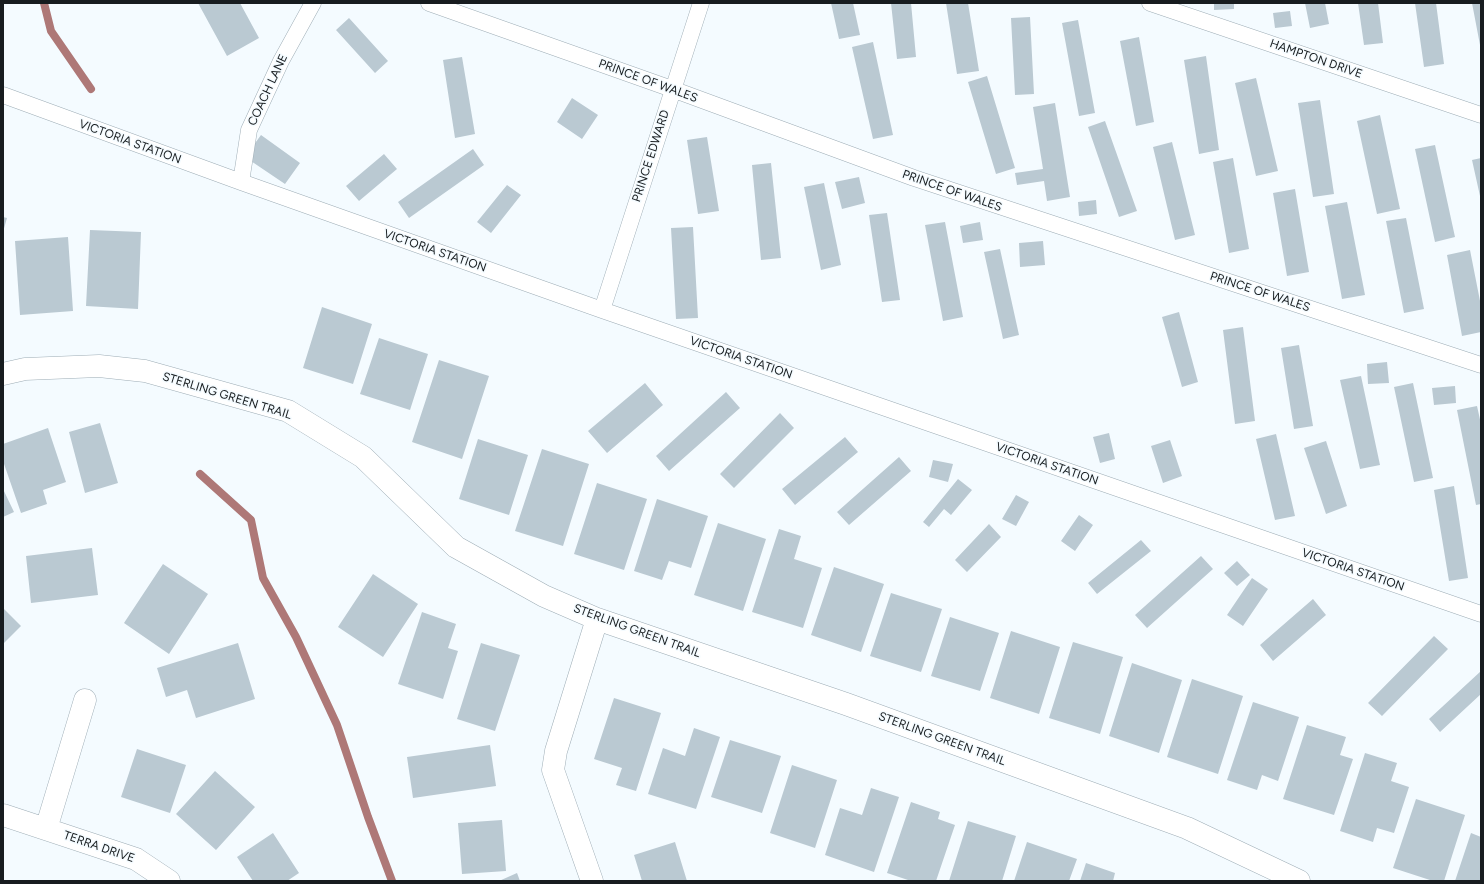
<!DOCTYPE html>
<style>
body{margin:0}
#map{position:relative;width:1484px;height:884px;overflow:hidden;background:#f4fbff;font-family:Figtree,sans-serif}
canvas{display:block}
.frame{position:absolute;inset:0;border:4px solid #171c1f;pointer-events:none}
</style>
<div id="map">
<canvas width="1484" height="884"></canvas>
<div class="frame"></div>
</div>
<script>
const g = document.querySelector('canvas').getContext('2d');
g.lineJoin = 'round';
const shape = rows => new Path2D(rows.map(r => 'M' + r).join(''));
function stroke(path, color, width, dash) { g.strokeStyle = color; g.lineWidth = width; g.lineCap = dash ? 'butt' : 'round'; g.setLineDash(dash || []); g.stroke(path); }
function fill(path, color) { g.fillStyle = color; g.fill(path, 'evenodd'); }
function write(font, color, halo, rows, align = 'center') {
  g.font = font + ' Figtree,sans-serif'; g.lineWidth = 3; g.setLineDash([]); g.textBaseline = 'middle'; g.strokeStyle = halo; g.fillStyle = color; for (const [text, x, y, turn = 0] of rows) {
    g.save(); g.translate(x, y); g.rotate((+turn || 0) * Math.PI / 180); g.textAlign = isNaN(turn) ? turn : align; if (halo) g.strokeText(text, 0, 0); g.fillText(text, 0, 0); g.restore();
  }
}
stroke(shape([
 [44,3,51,31,91,89],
 [200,474,251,520,263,578,296,637,337,725,368,817,392,881]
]), '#ae7877', 8);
fill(shape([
 [198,3,240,3,259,38,227,56],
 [831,3,853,3,860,35,839,39],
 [891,3,911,3,916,57,897,59],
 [946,3,968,3,979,71,957,74],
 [1214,3,1234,3,1234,9,1214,10],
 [1305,3,1325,3,1329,24,1310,28],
 [1358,3,1378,3,1383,43,1364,45],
 [1415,3,1436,3,1444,64,1424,67],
 [1472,3,1481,3,1481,45,1480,45],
 [1290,11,1292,26,1275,28,1273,13],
 [1030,17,1034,94,1015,95,1011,18],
 [349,18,388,61,375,73,336,30],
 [1078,20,1095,113,1079,116,1062,23],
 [1139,37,1154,122,1136,126,1120,41],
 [873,42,893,135,873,139,852,47],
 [1206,56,1219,150,1199,154,1184,60],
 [462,57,475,134,455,138,443,60],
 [987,76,1015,168,996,174,968,82],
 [1256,78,1278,171,1256,176,1235,83],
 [572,98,598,115,582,139,557,122],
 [1320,100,1334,194,1313,197,1298,103],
 [1055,103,1070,197,1047,201,1044,181,1017,185,1015,173,1043,169,1033,107],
 [1380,115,1400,209,1377,214,1357,121],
 [1105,121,1137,211,1119,217,1088,127],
 [261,135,300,163,285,184,245,157],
 [707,137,719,211,698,214,687,140],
 [1172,142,1195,235,1175,240,1153,147],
 [1435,145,1455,237,1435,242,1415,149],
 [473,149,484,165,409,218,398,202],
 [384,154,397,169,359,201,346,186],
 [1233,158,1249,249,1229,253,1213,162],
 [1481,158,1481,196,1480,196,1472,160],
 [771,163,781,258,761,260,752,165],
 [859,177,865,203,842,209,835,182],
 [824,183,841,265,821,270,804,187],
 [507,185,521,195,491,233,477,222],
 [1295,189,1309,272,1287,276,1273,193],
 [1096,200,1097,214,1079,216,1078,202],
 [1347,202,1365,295,1342,299,1325,206],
 [887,213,900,300,882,302,869,215],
 [3,217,7,218,3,232],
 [1406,218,1424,309,1404,313,1386,221],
 [945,222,963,317,943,321,925,225],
 [980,222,983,240,963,243,960,226],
 [693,227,698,318,676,319,671,228],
 [90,230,141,232,138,309,86,306],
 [68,237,73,311,20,315,15,241],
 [1043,241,1045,265,1020,267,1019,243],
 [1000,249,1019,335,1003,339,984,252],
 [1470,250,1481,306,1481,332,1462,336,1447,255],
 [322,307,372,324,353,384,303,368],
 [1179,312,1198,382,1182,387,1162,317],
 [1243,327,1255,421,1235,424,1223,330],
 [379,338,428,354,410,410,360,394],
 [1299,345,1313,426,1294,429,1281,348],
 [439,360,489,376,462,459,412,442],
 [1387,362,1389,383,1368,384,1367,364],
 [1361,376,1380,465,1360,469,1340,380],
 [645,383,663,405,607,453,588,431],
 [1413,383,1433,478,1414,482,1394,387],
 [1455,386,1456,403,1434,405,1432,388],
 [726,392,740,408,669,471,656,456],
 [1477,406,1481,424,1481,504,1476,505,1457,410],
 [780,413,794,428,734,488,720,474],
 [100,423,118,483,85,493,69,432],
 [48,428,66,482,43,490,47,504,21,513,3,461,3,444],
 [1109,433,1115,459,1100,463,1093,437],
 [1276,434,1295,516,1275,520,1256,439],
 [845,437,858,452,795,505,782,489],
 [478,439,528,455,509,515,459,499],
 [1170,440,1182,476,1163,483,1151,446],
 [1326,441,1347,506,1326,514,1304,448],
 [542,449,589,464,563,546,515,531],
 [899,457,911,471,849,525,837,512],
 [933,460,953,464,948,482,929,477],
 [958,479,972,490,951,515,944,509,929,527,923,522],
 [597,483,647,499,624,570,574,554],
 [1454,486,1468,578,1449,581,1434,490],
 [3,489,14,512,3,517],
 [1016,495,1029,502,1016,526,1002,519],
 [657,499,708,516,691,568,669,561,662,580,634,571],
 [1079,515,1093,525,1075,551,1061,541],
 [718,523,766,539,743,611,694,595],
 [989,524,1001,537,967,572,955,560],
 [779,529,801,536,794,559,822,568,803,628,752,612],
 [1141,540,1151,551,1097,594,1088,583],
 [92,548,98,595,31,603,26,556],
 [1201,556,1213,569,1147,628,1135,615],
 [1237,561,1250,575,1237,586,1224,573],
 [163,564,208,594,169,654,124,623],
 [834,567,884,584,861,652,811,635],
 [373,574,418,604,383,657,338,627],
 [1252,578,1268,589,1243,626,1227,615],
 [891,593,942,609,921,672,870,656],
 [1313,599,1326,615,1273,661,1260,645],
 [3,608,21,626,3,644],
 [422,612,456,624,448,648,458,651,443,699,398,684],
 [950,617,999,633,980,691,931,676],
 [1011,631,1060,647,1039,714,990,698],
 [1434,636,1448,649,1382,716,1368,703],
 [1073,642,1123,657,1100,734,1049,718],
 [238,643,255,699,196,718,187,690,166,697,157,668],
 [481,643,520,655,495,731,457,719],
 [1132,663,1182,680,1159,753,1109,736],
 [1481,671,1481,694,1440,732,1429,719],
 [1192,679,1243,696,1218,774,1167,757],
 [614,698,661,713,636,791,616,785,622,768,594,759],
 [1253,702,1299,717,1278,781,1262,775,1257,790,1227,780],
 [1307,725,1346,737,1340,755,1353,759,1334,815,1283,799],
 [694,728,720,737,696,809,648,794,663,748,685,756],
 [730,740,781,756,762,813,711,797],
 [490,745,496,786,413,798,407,757],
 [137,749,186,765,170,813,121,797],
 [1365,753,1397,763,1391,781,1409,787,1394,833,1377,828,1373,842,1340,831],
 [792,765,837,780,815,848,770,833],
 [215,771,255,807,216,850,176,814],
 [871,788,899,797,874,872,825,855,840,808,862,815],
 [1416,799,1465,815,1444,881,1433,881,1393,868],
 [911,802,940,812,938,819,955,825,936,881,911,881,887,873],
 [502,820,506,871,462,874,458,823],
 [968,821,1016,836,1002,881,949,881],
 [273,833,299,873,287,881,253,881,237,857],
 [1471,833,1481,837,1481,881,1455,881],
 [675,842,687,881,642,881,634,855],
 [1027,842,1077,859,1069,881,1014,881],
 [1086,863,1115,873,1113,881,1080,881],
 [517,873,520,881,499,881]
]), '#bac9d2');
const lane = shape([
 [429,3,672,89,914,178,1481,365],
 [1150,3,1481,115],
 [3,95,241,182,602,310,1481,614],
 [241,182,249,130,281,61,313,3],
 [602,310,701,3]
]);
const street = shape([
 [3,374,25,369,99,366,145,371,288,411,363,457,456,547,544,596,597,619,846,704,1187,828,1299,881],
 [3,815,136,859,169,881],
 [46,829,85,700],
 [592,881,553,770,556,751,597,619]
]);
stroke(lane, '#9eadb6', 17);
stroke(street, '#9eadb6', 23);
stroke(lane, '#fff', 16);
stroke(street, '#fff', 22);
write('12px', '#171c1f', '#f4fbff', [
 ["HAMPTON DRIVE",1316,59,19],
 ["PRINCE OF WALES",648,81,20],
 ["COACH LANE",268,90,-65],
 ["VICTORIA STATION",130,142,20],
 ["PRINCE EDWARD",651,156,-72],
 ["PRINCE OF WALES",952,191,19],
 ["VICTORIA STATION",435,251,19],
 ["PRINCE OF WALES",1260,292,18],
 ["VICTORIA STATION",741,358,19],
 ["STERLING GREEN TRAIL",227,396,17],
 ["VICTORIA STATION",1047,464,19],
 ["VICTORIA STATION",1353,570,19],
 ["STERLING GREEN TRAIL",637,631,20],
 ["STERLING GREEN TRAIL",942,739,20],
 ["TERRA DRIVE",99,847,19]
]);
</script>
